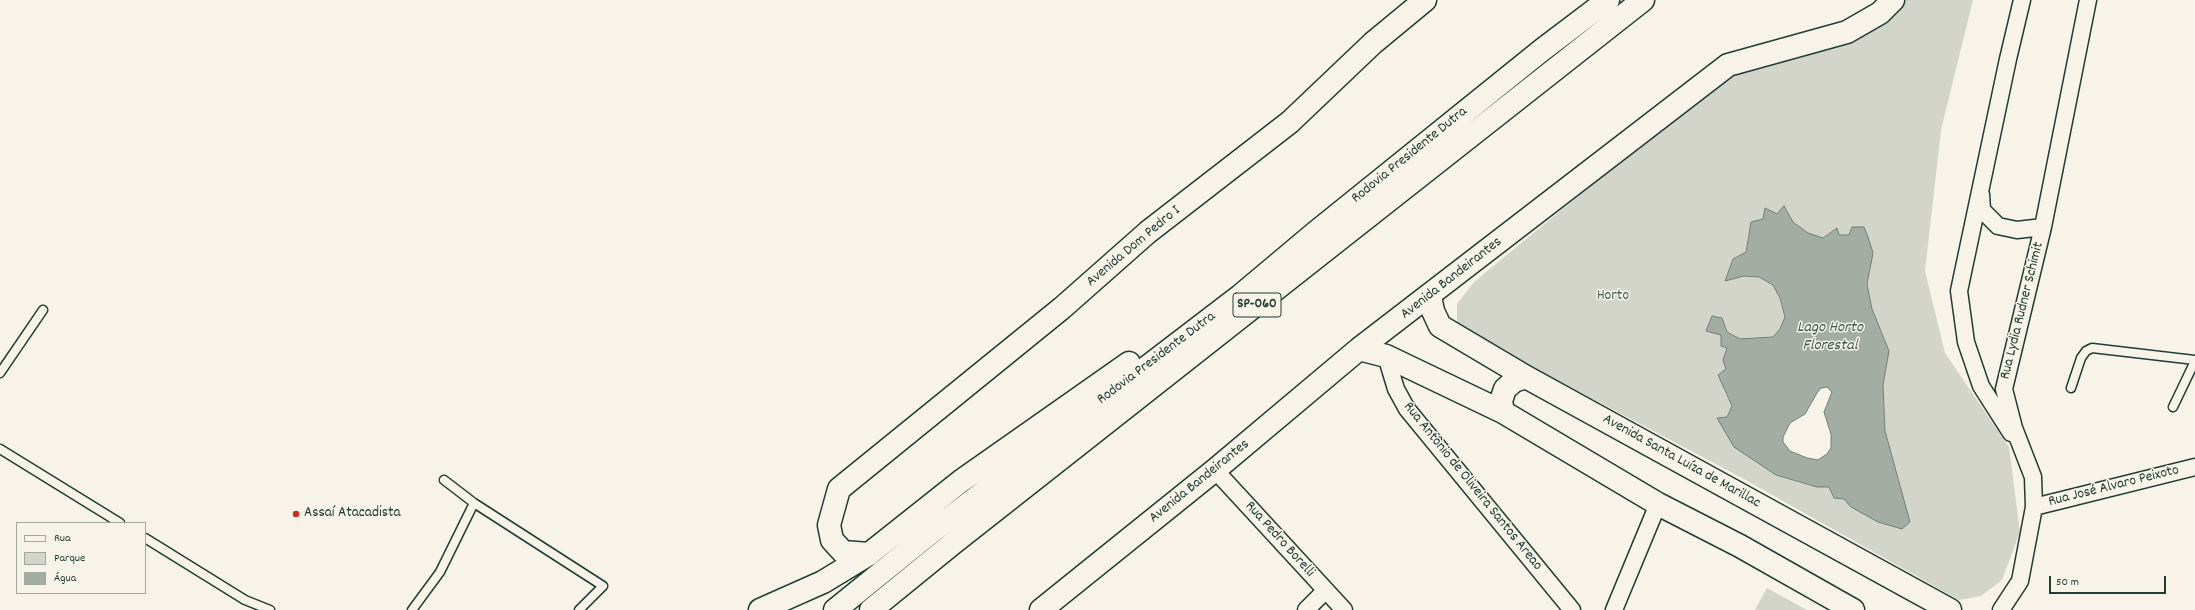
<!DOCTYPE html>
<meta charset="utf-8">
<style>
body{margin:0}
#map{position:relative;width:2195px;height:610px;overflow:hidden;background:#f7f3e8;font-family:Dekko,sans-serif}
canvas{display:block}
.legend{position:absolute;left:16px;top:522px;width:130px;height:72px;box-sizing:border-box;background:#f7f3e8;border:1px solid #a1aaa0;margin:0;padding:5px 7px;list-style:none;font-size:12px;color:#1f3d34}
.legend li{display:flex;align-items:center;gap:8px;height:20px}
.legend b{width:20px;border:1px solid #a1aaa0}
.scale{position:absolute;left:2049px;top:576px;width:117px;height:18px;box-sizing:border-box;border:2px solid #1f3d34;border-top:0;padding-left:5px;font-size:12px;line-height:14px;white-space:nowrap;color:#1f3d34;-webkit-text-stroke:3px #f7f3e8;paint-order:stroke}
</style>
<div id="map">
<canvas width="2195" height="610"></canvas>
<ul class="legend">
<li><b style="height:5px;background:#f7f3e8"></b>Rua</li>
<li><b style="height:11px;background:#d3d5ca"></b>Parque</li>
<li><b style="height:11px;background:#a4ada3"></b>Água</li>
</ul>
<div class="scale">50 m</div>
</div>
<script>
const g = document.querySelector('canvas').getContext('2d');
g.lineJoin = 'round';
function fill(path, color) { g.fillStyle = color; g.fill(path, 'evenodd'); }
const shape = rows => new Path2D(rows.map(r => 'M' + r).join(''));
function stroke(path, color, width, dash) { g.strokeStyle = color; g.lineWidth = width; g.lineCap = dash ? 'butt' : 'round'; g.setLineDash(dash || []); g.stroke(path); }
function write(font, color, halo, rows, align = 'center') {
  g.font = font + ' Dekko,sans-serif'; g.lineWidth = 3; g.setLineDash([]); g.textBaseline = 'middle'; g.strokeStyle = halo; g.fillStyle = color; for (const [text, x, y, turn = 0] of rows) {
    g.save(); g.translate(x, y); g.rotate((+turn || 0) * Math.PI / 180); g.textAlign = isNaN(turn) ? turn : align; if (halo) g.strokeText(text, 0, 0); g.fillText(text, 0, 0); g.restore();
  }
}
fill(shape([
 [1904,0,1973,0,1941,130,1925,271,1945,353,2009,447,2020,532,2002,580,1981,596,1959,600,1742,478,1474,336,1457,321,1457,304,1474,282,1729,72,1889,14],
 [1784,207,1793,222,1808,233,1823,238,1837,228,1839,235,1849,235,1873,253,1867,284,1872,309,1889,351,1883,385,1885,431,1910,522,1852,507,1844,499,1834,498,1829,487,1817,487,1776,475,1756,460,1717,418,1727,417,1732,406,1724,391,1726,369,1723,359,1727,348,1721,346,1722,318,1727,332,1740,339,1757,339,1773,337,1780,329,1785,317,1780,298,1773,285,1759,277,1744,276,1725,280,1733,259,1746,252,1748,234,1763,219,1777,214],
 [1767,588,1807,610,1755,610]
]), '#d3d5ca');
const water = shape([
 [1784,206,1793,222,1808,233,1823,238,1837,228,1839,235,1849,235,1852,227,1864,227,1868,237,1873,253,1867,284,1872,309,1889,351,1883,385,1885,431,1910,522,1902,529,1878,522,1851,507,1844,499,1834,498,1829,487,1817,487,1776,475,1734,447,1717,418,1727,417,1732,406,1718,375,1726,369,1723,360,1727,348,1721,346,1721,335,1706,331,1712,316,1722,318,1727,332,1740,339,1773,337,1780,329,1785,317,1780,298,1773,285,1759,277,1744,276,1725,281,1733,259,1746,252,1751,222,1763,219,1765,208,1777,214,1784,206],
 [1827,387,1832,392,1824,412,1831,434,1831,448,1827,454,1818,460,1807,458,1790,451,1783,442,1783,437,1790,423,1805,414,1817,393,1821,388,1827,387]
]);
fill(water, '#a4ada3');
stroke(water, '#6f8077', 1);
const lane = shape([
 [0,373,43,310],
 [2071,388,2081,358,2086,351,2092,348,2195,360],
 [2173,407,2195,361],
 [0,449,120,523],
 [444,480,474,503,603,586,579,610],
 [145,538,245,600,270,610],
 [412,610,440,572,474,503]
]);
const street = shape([
 [1981,194,1982,210,1998,226,2017,230,2043,227],
 [1386,356,1396,389,1407,409,1572,610],
 [2011,433,1981,386,1966,342,1959,291,2008,59,2022,0],
 [1215,470,1344,610],
 [2034,507,2195,467],
 [1306,610,1325,591],
 [1614,610,1658,504],
 [2001,610,2020,581,2034,507,2033,477,2014,428,2004,389,2043,227,2088,0]
]);
const primary = shape([
 [1430,296,1433,311,1440,326,1526,377,1950,610],
 [1359,349,1386,356,1503,412,1658,504,1740,546,1853,610],
 [1503,412,1501,401,1505,389,1514,381,1526,377],
 [869,554,843,552,832,540,829,525,839,489,1062,308,1148,232,1290,122,1373,43,1425,0],
 [1041,610,1215,470,1359,349,1728,65,1847,32,1880,13,1893,0]
]);
const highway = shape([
 [760,610,823,582,869,554,961,481,1129,363],
 [835,610,934,530,1240,296,1315,233,1542,50,1608,0],
 [871,610,952,544,1643,0]
]);
stroke(lane, '#1f3d34', 11);
stroke(street, '#1f3d34', 19);
stroke(primary, '#1f3d34', 25);
stroke(highway, '#1f3d34', 25);
stroke(lane, '#f7f3e8', 8);
stroke(street, '#f7f3e8', 16);
stroke(primary, '#f7f3e8', 22);
stroke(highway, '#f7f3e8', 22);
for (const [x, y, r, color] of [
 [296,514,4,"#c8321e"]
]) { const dot = new Path2D(); dot.arc(x, y, r, 0, 2 * Math.PI); g.fillStyle = color; g.fill(dot); stroke(dot, '#f7f3e8', 1.5); }
for (const [x, y, w] of [
 [1257,305,48]
]) { const box = new Path2D(); box.roundRect(x - w / 2, y - 12, w, 24, 3); g.fillStyle = '#f7f3e8'; g.fill(box); stroke(box, '#1f3d34', 1); }
write('bold 14px', '#1f3d34', null, [
 ["SP-060",1257,305]
]);
write('15px', '#1f3d34', '#f7f3e8', [
 ["Rodovia Presidente Dutra",1410,156,-39],
 ["Avenida Dom Pedro I",1134,247,-40],
 ["Avenida Bandeirantes",1452,279,-38],
 ["Rua Lydia Rudner Schimit",2023,311,-76],
 ["Rodovia Presidente Dutra",1157,359,-37],
 ["Avenida Santa Luíza de Marillac",1681,462,29],
 ["Avenida Bandeirantes",1200,482,-39],
 ["Rua Antônio de Oliveira Santos Areao",1472,487,51],
 ["Rua José Alvaro Peixoto",2114,487,-14],
 ["Rua Pedro Borelli",1279,540,48]
]);
write('15px', '#435b52', '#f7f3e8', [
 ["Horto",1613,297]
]);
write('15px', '#1f3d34', '#f7f3e8', [
 ["Assaí Atacadista",304,514]
], 'left');
write('italic 16px', '#405950', '#f7f3e8', [
 ["Lago Horto",1830,329],
 ["Florestal",1830,347]
]);
</script>
